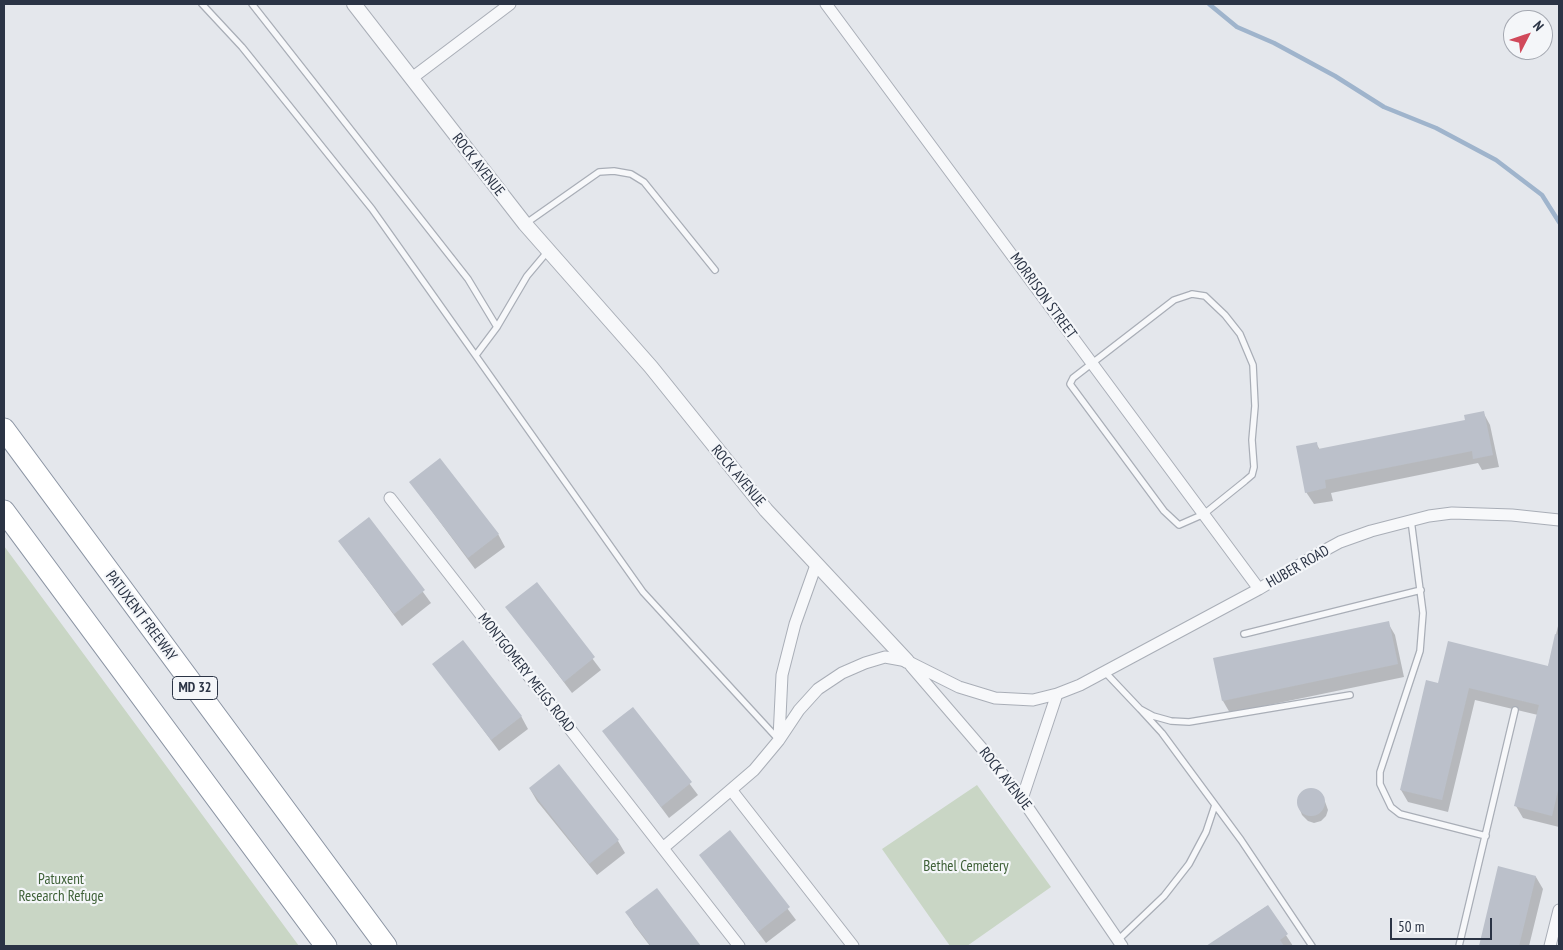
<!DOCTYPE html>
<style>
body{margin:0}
#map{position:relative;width:1563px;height:950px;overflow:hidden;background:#e4e7ec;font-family:"PT Sans Narrow",sans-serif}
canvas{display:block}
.frame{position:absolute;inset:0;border:5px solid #2b3445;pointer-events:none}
.north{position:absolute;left:1503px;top:10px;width:50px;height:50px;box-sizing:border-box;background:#f4f6f9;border:1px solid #a4a8b1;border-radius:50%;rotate:49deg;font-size:14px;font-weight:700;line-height:20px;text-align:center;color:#2b3445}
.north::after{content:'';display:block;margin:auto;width:18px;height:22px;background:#d1495b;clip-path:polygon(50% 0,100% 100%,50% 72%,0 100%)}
.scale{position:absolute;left:1390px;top:918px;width:102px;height:22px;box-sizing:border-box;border:2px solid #2b3445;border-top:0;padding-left:6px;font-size:15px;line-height:18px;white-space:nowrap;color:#2b3445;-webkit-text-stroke:4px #f4f6f9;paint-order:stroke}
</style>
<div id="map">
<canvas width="1563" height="950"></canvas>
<div class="frame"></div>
<div class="north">N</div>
<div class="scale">50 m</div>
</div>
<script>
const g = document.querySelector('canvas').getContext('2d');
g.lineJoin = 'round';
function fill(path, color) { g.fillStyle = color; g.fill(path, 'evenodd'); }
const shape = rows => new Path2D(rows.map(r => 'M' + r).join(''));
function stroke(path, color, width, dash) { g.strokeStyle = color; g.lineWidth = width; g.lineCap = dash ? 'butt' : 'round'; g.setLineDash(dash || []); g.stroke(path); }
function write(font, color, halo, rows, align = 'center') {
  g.font = font + ' "PT Sans Narrow",sans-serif'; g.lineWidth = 4.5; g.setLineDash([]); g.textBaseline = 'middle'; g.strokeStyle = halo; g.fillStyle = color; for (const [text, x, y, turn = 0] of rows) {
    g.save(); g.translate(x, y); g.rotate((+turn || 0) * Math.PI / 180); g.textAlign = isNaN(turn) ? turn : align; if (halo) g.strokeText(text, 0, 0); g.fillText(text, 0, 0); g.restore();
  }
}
fill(shape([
 [4,546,299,946,4,946],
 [977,785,1051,887,967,946,950,946,882,849]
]), '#c9d6c5');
fill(shape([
 [1483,412,1490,425,1499,467,1482,470,1478,463,1331,493,1333,501,1314,504,1306,492,1316,443,1320,450,1467,421],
 [410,482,498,534,505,547,475,569],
 [369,518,431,603,402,626,339,541],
 [536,584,601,670,572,693,507,607],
 [1559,622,1559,827,1523,818,1516,806,1538,715,1475,700,1448,812,1408,802,1401,790,1439,685,1548,667],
 [1388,623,1395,635,1404,677,1230,713,1223,701,1214,659],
 [434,664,521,716,528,729,499,751],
 [633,709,698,795,669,818,604,731],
 [530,789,618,841,625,853,597,875,537,801],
 [1311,789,1323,796,1328,810,1326,816,1321,821,1314,823,1308,821,1302,815,1297,802,1299,795,1304,791],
 [730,832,796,920,766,943,700,855],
 [1499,868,1536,877,1543,889,1529,946,1480,946],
 [657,890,700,946,650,946,634,925,627,913],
 [1267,906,1293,946,1208,946]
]), '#0003');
stroke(shape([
 [1209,4,1237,27,1274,43,1335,76,1384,107,1436,128,1496,160,1542,195,1559,222]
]), '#9fb4cc', 4.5);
fill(shape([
 [1484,411,1493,455,1473,459,1472,451,1325,480,1326,488,1305,493,1296,446,1317,442,1318,449,1465,420,1464,415],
 [440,458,499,534,468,558,409,482],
 [369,517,425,590,394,614,338,541],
 [537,582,595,657,564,682,505,607],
 [1389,621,1398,664,1222,701,1213,658],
 [1555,634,1559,635,1559,786,1552,816,1514,806,1539,705,1469,688,1442,800,1400,790,1426,680,1438,683,1448,641,1548,666],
 [463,640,522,716,491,740,432,664],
 [633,707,692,782,661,807,602,731],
 [559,764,619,840,589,864,529,788],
 '1297 802a14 14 0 1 1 28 0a14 14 0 1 1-28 0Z',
 [730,830,790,907,758,932,699,855],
 [1498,866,1536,876,1519,946,1479,946],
 [657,888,701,946,651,946,625,912],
 [1268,905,1288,934,1280,940,1284,946,1206,946]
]), '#bbc0ca');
const service = shape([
 [202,4,242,47,372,209,643,592,778,739],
 [252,4,468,279,497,327],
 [525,224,599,172,614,171,631,174,644,182,715,270],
 [1192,294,1205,296,1225,315,1240,334,1253,365,1255,406,1252,440,1254,467,1252,475,1245,481,1204,514,1179,525,1164,511,1070,384,1073,378,1174,300,1192,294],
 [476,355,497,327,527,276,548,251],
 [1411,520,1423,613,1420,651,1380,772,1380,784,1391,807,1400,814,1486,836],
 [1244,634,1421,590],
 [1105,672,1140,709,1153,716,1171,721,1189,722,1350,695],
 [1140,709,1162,733,1241,840,1312,946],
 [1118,940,1164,896,1189,864,1206,832,1215,805],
 [1459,946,1515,710]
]);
const minor = shape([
 [826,4,1259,589],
 [412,78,510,4],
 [390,498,739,946],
 [911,666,985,752,1022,799,1122,946],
 [779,738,782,675,795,624,816,565],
 [732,791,853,946],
 [1022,799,1057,694],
 [663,848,754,770,779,740,799,710,818,689,842,673,865,663,885,657,907,661,959,687,995,698,1033,700,1057,694,1080,685,1259,589,1316,555,1340,542,1371,531,1429,516,1452,513,1512,515,1559,520],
 [1550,946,1559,910]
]);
const tertiary = shape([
 [354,4,525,224,651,367,766,510,907,661]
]);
const motorway = shape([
 [4,429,386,946],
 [4,511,326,946]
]);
stroke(service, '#a9aeb7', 8);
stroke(minor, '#a9aeb7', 13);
stroke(tertiary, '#a9aeb7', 16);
stroke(motorway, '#8b94a3', 23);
stroke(service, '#f7f8fa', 5.5);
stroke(minor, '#f7f8fa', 11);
stroke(tertiary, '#f7f8fa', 14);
stroke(motorway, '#fff', 21);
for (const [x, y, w] of [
 [195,688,45]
]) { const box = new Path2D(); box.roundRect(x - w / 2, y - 11.5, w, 23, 4); g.fillStyle = '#f4f6f9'; g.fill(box); stroke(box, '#2b3445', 1); }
write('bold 14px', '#2b3445', null, [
 ["MD 32",195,688]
]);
write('15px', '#2b3445', '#f4f6f9', [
 ["ROCK AVENUE",478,165,52],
 ["MORRISON STREET",1043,296,54],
 ["ROCK AVENUE",738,476,50],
 ["HUBER ROAD",1298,567,-30],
 ["PATUXENT FREEWAY",141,616,53],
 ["MONTGOMERY MEIGS ROAD",526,673,52],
 ["ROCK AVENUE",1005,779,52]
]);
write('15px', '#3f6138', '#f4f6f9', [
 ["Bethel Cemetery",966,867],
 ["Patuxent",61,880],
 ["Research Refuge",61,897]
]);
</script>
